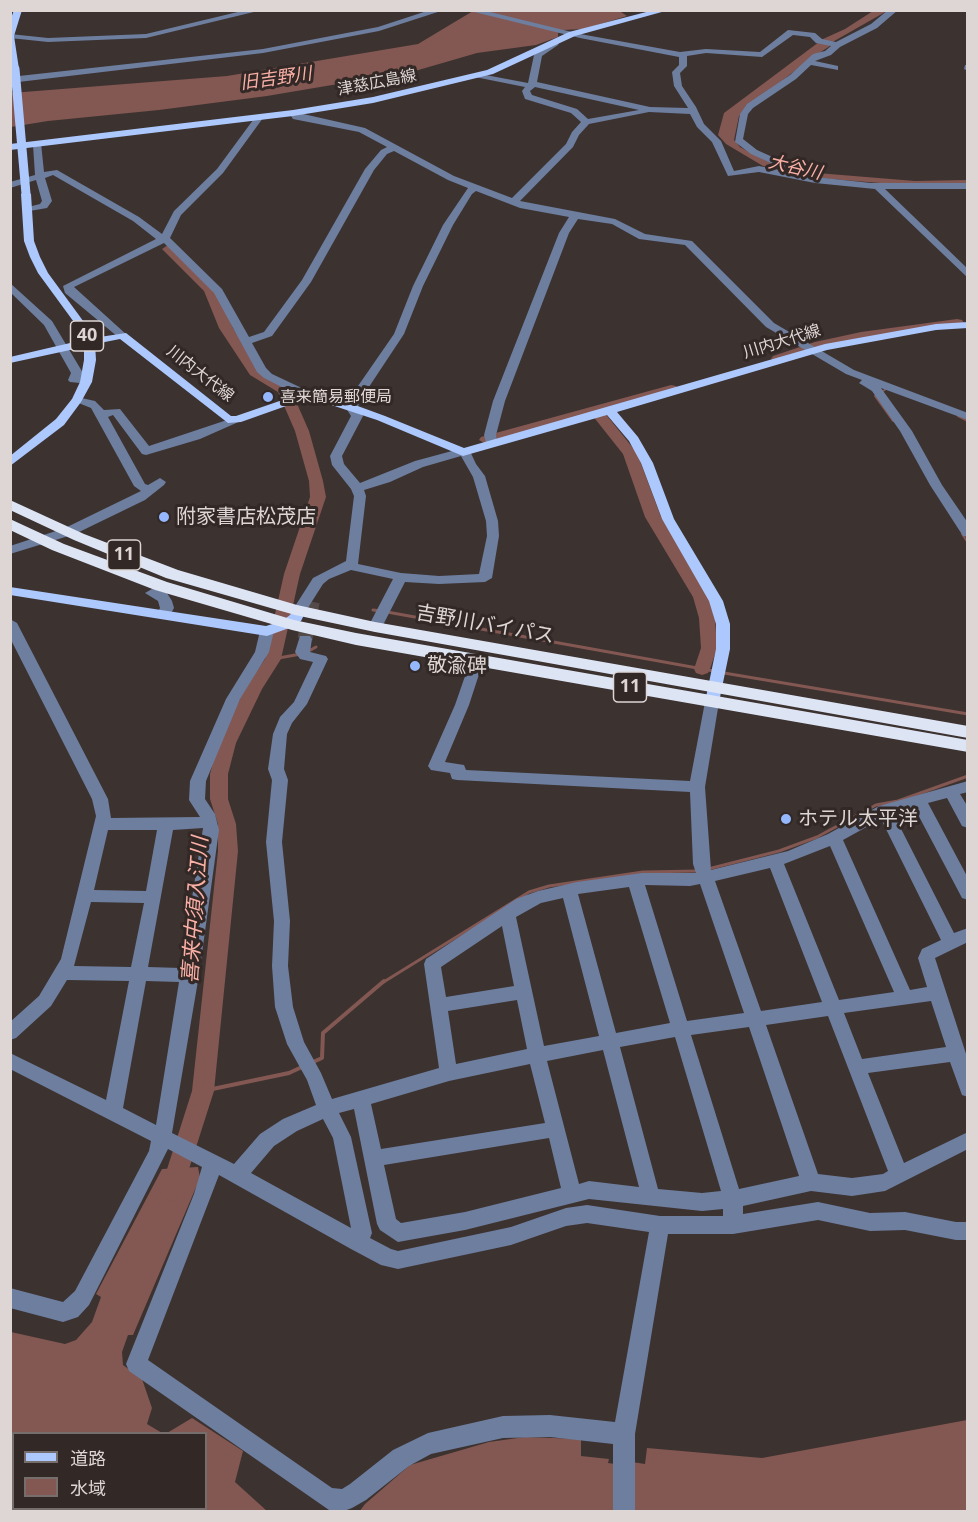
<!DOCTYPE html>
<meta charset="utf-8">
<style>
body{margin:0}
#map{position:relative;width:978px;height:1522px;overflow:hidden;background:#3c3230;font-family:"Noto Sans","Noto Sans JP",sans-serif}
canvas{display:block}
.frame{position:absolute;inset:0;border:12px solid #ddd6d5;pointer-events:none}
.legend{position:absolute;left:12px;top:1432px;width:195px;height:78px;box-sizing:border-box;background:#322826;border:2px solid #766e6c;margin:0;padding:8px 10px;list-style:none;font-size:18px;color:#ddd6d5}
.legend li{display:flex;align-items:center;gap:12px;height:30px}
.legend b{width:30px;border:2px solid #766e6c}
</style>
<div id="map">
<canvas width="978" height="1522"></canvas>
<div class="frame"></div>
<ul class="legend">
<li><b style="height:8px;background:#adc8fd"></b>道路</li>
<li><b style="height:16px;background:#835752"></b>水域</li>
</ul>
</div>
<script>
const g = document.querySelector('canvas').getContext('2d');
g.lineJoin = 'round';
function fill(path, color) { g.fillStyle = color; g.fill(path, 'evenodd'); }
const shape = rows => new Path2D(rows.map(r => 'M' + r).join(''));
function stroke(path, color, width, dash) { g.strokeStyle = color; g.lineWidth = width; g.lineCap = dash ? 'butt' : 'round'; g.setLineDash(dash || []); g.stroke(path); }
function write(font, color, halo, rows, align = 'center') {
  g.font = font + ' "Noto Sans","Noto Sans JP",sans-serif'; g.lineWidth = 6; g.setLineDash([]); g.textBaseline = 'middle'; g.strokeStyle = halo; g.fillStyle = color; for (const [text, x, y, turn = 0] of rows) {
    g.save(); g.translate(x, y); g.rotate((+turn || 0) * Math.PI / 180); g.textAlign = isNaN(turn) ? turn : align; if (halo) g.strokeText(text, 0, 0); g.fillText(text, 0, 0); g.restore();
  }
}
fill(shape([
 [618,10,627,16,584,29,563,30,558,33,558,37,536,45,477,53,415,71,267,96,159,110,48,121,11,127,11,93,227,76,418,44,473,11],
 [873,11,887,11,829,44,830,46,810,59,743,111,739,116,734,140,740,147,759,157,779,166,805,172,915,181,967,180,967,184,880,183,818,178,783,171,763,166,726,144,718,135,724,113,823,39,845,29],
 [198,1167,200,1178,133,1335,128,1335,122,1352,123,1365,142,1379,152,1408,147,1424,162,1433,14,1434,14,1508,206,1508,206,1434,167,1433,192,1418,243,1451,235,1482,267,1511,11,1512,11,1332,65,1344,76,1340,92,1322,101,1297,96,1294,162,1169],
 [967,1420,967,1511,359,1512,365,1504,410,1465,489,1442,525,1437,581,1439,581,1456,609,1459,608,1463,631,1466,632,1462,645,1464,647,1448,762,1458]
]), '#835752');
stroke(shape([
 [886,389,875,396,893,421],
 [958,416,968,421],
 [962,534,968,543]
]), '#835752', 2);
stroke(shape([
 [373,610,381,611],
 [387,612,714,671],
 [307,652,316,647],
 [273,659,301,654],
 [724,673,968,714],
 [708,869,779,851,817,837,876,805,898,801,968,776],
 [382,983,529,892,549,886,643,872,698,871]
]), '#835752', 3);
stroke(shape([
 [313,1062,322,1058,323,1033,384,981],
 [203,1091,289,1073,302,1067]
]), '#835752', 4);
fill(shape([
 [168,245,172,246,214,287,233,328,260,369,291,390,309,431,323,481,326,497,300,574,281,659,262,689,236,743,228,774,228,799,236,824,238,851,214,1091,182,1191,179,1198,171,1201,163,1198,160,1191,192,1091,218,851,218,824,210,799,210,774,218,743,245,688,265,659,284,574,310,497,309,481,295,431,278,392,250,375,219,328,204,291,162,249,168,245],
 [957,319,962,320,964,323,962,326,861,340,824,348,778,363,771,359,773,356,815,342,861,332,957,319],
 [671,385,676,386,678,389,676,392,604,412,637,453,661,517,709,597,715,618,717,648,710,669,708,673,702,675,696,673,694,669,701,648,699,618,693,597,645,517,623,454,592,415,486,444,479,440,481,437,671,385]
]), '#835752');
stroke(shape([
 [305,639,313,598]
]), '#544b49', 15, [15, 8]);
fill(shape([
 [246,10,262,10,146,38,48,42,10,38,10,34,48,38,146,34,246,10],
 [430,10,444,10,379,31,263,53,10,83,10,77,263,49,378,27,430,10],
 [466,10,482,10,580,34,680,52,706,49,760,52,788,30,815,33,822,39,836,42,871,24,888,10,898,10,877,28,840,47,831,55,815,61,838,66,838,70,811,65,796,79,753,108,748,114,743,139,757,150,788,164,788,168,782,168,751,154,735,142,740,114,747,104,790,75,813,54,825,51,831,46,816,43,810,37,793,35,762,57,706,53,687,56,687,66,680,73,682,86,696,107,704,124,721,141,734,171,759,166,815,177,871,183,968,183,968,189,885,189,968,269,968,278,875,189,815,183,759,172,728,176,712,142,697,127,690,114,649,112,589,124,579,135,573,147,520,201,615,219,645,234,692,241,774,323,854,370,968,413,968,420,881,388,912,431,942,485,968,523,968,537,963,536,930,485,900,431,872,391,859,383,862,380,846,374,766,327,685,245,639,239,612,224,578,219,569,233,505,401,496,435,497,443,491,447,487,446,484,435,493,401,559,233,569,217,520,208,476,191,472,194,453,225,423,286,404,334,361,399,358,406,363,416,342,456,344,464,360,483,415,461,463,448,469,449,476,464,485,476,498,521,499,536,492,578,485,582,439,584,405,582,382,627,375,632,368,627,393,579,351,570,329,579,323,584,304,614,294,614,292,611,313,578,346,561,354,496,351,489,332,465,330,456,351,416,346,408,349,399,394,334,413,286,443,225,468,188,448,180,394,151,387,154,374,170,311,282,272,336,252,343,266,368,272,374,306,390,311,396,305,399,264,378,257,372,214,293,164,243,74,287,127,335,122,338,118,337,65,293,63,286,156,239,133,221,53,175,45,178,52,201,47,208,24,212,24,208,40,204,42,201,36,180,10,188,10,182,35,175,33,145,41,143,44,172,57,170,139,217,162,234,174,211,217,169,256,116,262,116,263,118,223,173,181,215,170,238,222,289,249,337,264,332,302,280,365,169,381,150,387,147,359,132,293,119,289,113,290,111,365,128,454,176,512,198,566,144,572,132,581,122,571,113,525,99,522,91,525,87,475,77,475,73,528,83,534,55,555,41,559,43,558,45,542,56,537,82,650,107,688,108,674,86,672,72,679,65,679,57,580,38,466,10],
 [535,87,639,110,588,119,577,109,532,95,530,91,535,87],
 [461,456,473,477,486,521,487,536,479,574,439,576,401,573,358,564,366,496,364,490,390,482,423,467,461,456],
 [965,65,968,65,968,71,964,69,965,65],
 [10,283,52,321,83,373,81,378,90,380,90,384,70,382,68,380,71,373,44,325,10,292,10,283],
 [77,397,95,401,104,410,120,409,149,446,233,418,241,418,243,420,200,439,146,455,142,454,113,415,108,417,145,484,148,485,160,478,166,482,164,485,145,500,75,534,10,554,10,546,65,528,141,491,134,486,91,408,71,400,77,397],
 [152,589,167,593,172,601,174,608,169,617,164,618,157,614,160,608,158,601,145,593,152,589],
 [10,619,17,623,108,799,111,818,200,817,189,800,190,781,226,699,255,652,260,631,267,626,274,631,269,652,240,699,206,781,205,799,215,814,219,830,199,975,172,1133,234,1164,260,1134,283,1119,316,1105,307,1080,287,1044,275,1007,272,966,274,921,266,842,272,780,268,769,273,734,280,717,294,702,313,662,300,659,295,652,300,636,310,636,312,639,310,652,326,656,328,659,307,704,292,723,287,734,284,769,288,780,282,842,290,921,288,966,293,1007,304,1042,321,1073,332,1099,439,1068,424,964,426,959,516,899,538,891,577,882,642,873,696,873,693,864,690,792,457,780,452,779,450,773,431,770,428,766,455,705,472,656,482,656,484,659,469,705,445,762,464,765,466,770,690,781,705,702,712,697,717,698,719,702,705,787,711,870,788,851,828,834,879,806,968,781,968,792,960,794,968,807,968,828,962,826,947,798,928,803,968,878,968,900,962,898,914,807,893,813,954,933,968,928,968,942,935,958,968,1060,968,1097,962,1095,950,1062,868,1073,904,1163,968,1132,968,1149,885,1191,852,1196,811,1191,743,1206,743,1214,818,1202,870,1213,905,1212,956,1222,968,1222,968,1240,956,1240,905,1230,870,1231,818,1220,733,1234,668,1234,635,1434,635,1512,613,1512,613,1444,550,1437,503,1438,431,1454,409,1466,366,1500,352,1508,344,1511,329,1510,129,1371,126,1364,194,1194,202,1167,168,1149,89,1305,78,1317,63,1322,10,1308,10,1288,63,1302,75,1291,149,1151,151,1141,10,1069,10,1053,106,1100,129,981,67,980,51,1006,16,1038,10,1040,10,1022,39,996,61,959,96,816,92,799,10,638,10,619],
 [881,819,941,940,922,949,918,958,927,987,910,990,843,840,881,819],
 [203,828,181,968,148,967,173,830,203,828],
 [108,830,157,830,146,891,94,890,108,830],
 [830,846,894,992,839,1000,784,864,830,846],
 [770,868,822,1002,761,1011,715,881,770,868],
 [700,884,744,1013,687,1021,645,885,690,886,700,884],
 [629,887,670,1023,616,1033,578,894,629,887],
 [563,898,599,1036,544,1046,516,917,541,903,563,898],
 [91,902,144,903,131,967,74,966,91,902],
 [502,926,514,986,446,997,441,967,502,926],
 [146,981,179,982,156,1125,123,1108,146,981],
 [517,1000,527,1049,456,1064,448,1011,517,1000],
 [931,1001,946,1047,862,1059,844,1013,931,1001],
 [828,1016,888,1171,883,1174,852,1178,818,1174,766,1025,828,1016],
 [749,1027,799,1176,739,1189,691,1035,749,1027],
 [675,1037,721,1191,702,1193,658,1189,620,1047,675,1037],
 [603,1050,639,1187,589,1181,579,1184,547,1061,603,1050],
 [530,1064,545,1123,381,1149,371,1104,449,1081,530,1064],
 [354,1109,377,1224,380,1230,398,1242,465,1230,589,1199,702,1211,723,1209,723,1216,660,1216,587,1205,566,1208,511,1227,398,1251,391,1249,370,1238,372,1233,351,1137,339,1113,354,1109],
 [323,1119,333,1138,351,1228,251,1173,274,1146,297,1131,323,1119],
 [549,1138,561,1188,465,1212,401,1223,396,1219,384,1165,549,1138],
 [219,1175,351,1249,381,1265,398,1269,511,1245,566,1226,587,1223,649,1232,615,1422,550,1415,503,1416,428,1433,393,1450,350,1484,342,1489,332,1488,148,1360,219,1175]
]), '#6e7e9f');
fill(shape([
 [14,10,22,10,14,36,19,69,15,72,10,67,10,21,14,10],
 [654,10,669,10,575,36,493,74,373,103,293,116,10,150,10,144,293,110,373,97,487,70,569,32,654,10],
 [26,191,31,194,34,241,40,257,48,273,89,329,93,338,126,333,231,416,236,416,297,395,313,393,344,401,385,416,464,448,825,344,936,324,968,322,968,328,936,330,827,350,617,412,638,437,653,463,674,519,723,601,730,624,730,649,719,702,712,707,705,702,716,649,716,624,709,601,662,519,641,463,629,441,607,415,463,456,377,420,313,399,303,400,241,422,228,423,120,339,95,344,96,360,92,382,81,402,64,425,10,466,10,456,56,419,72,399,80,382,84,360,84,347,10,363,10,357,83,340,79,329,38,273,30,257,24,241,21,194,26,191],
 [10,587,266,626,282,621,290,615,294,608,299,607,306,611,301,621,292,627,267,636,10,595,10,587]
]), '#adc8fd');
fill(shape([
 [10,500,84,534,178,570,297,605,375,622,968,726,968,738,375,632,295,615,166,578,74,540,10,510,10,500],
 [10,519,64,544,167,582,294,620,356,633,968,740,968,752,356,645,292,630,155,590,52,550,10,530,10,519]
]), '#dde5f5');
stroke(shape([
 [15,69,26,194]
]), '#adc8fd', 9);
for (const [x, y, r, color] of [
 [268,397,6,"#94b7fd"],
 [164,517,6,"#94b7fd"],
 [415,666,6,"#94b7fd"],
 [786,819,6,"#94b7fd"]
]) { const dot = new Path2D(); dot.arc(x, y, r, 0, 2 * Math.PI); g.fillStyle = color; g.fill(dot); stroke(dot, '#322826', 2); }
write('16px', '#ddd6d5', '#322826', [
 ["津慈広島線",377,83,-11],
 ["川内大代線",782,342,-17],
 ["川内大代線",200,374,38]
]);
write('16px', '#ddd6d5', '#322826', [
 ["喜来簡易郵便局",280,397]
], 'left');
write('italic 18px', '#fbb0a7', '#322826', [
 ["旧吉野川",276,79,-8],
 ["大谷川",795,168,13]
]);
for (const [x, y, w] of [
 [87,336,33],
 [124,555,33],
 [630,687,33]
]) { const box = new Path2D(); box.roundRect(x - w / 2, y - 15, w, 30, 4.5); g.fillStyle = '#322826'; g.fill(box); stroke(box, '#ddd6d5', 1.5); }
write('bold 18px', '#ddd6d5', null, [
 ["40",87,336],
 ["11",124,555],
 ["11",630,687]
]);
write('20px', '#ddd6d5', '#322826', [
 ["附家書店松茂店",176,517],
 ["敬渝碑",427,666],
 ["ホテル太平洋",798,819]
], 'left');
write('20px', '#ddd6d5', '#322826', [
 ["吉野川バイパス",485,625,10]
]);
write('italic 21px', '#fbb0a7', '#322826', [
 ["喜来中須入江川",196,910,-86]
]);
</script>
